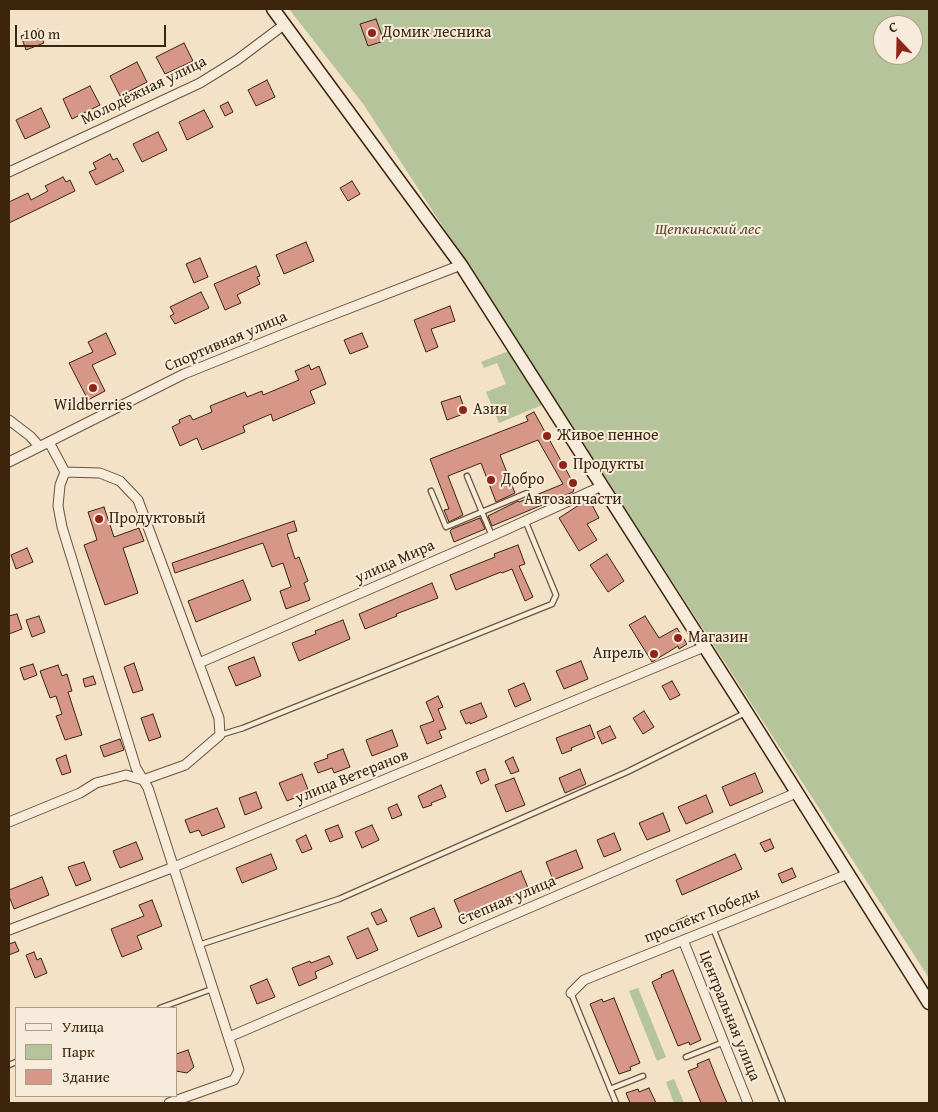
<!DOCTYPE html>
<meta charset="utf-8">
<style>
body{margin:0}
#map{position:relative;width:938px;height:1112px;overflow:hidden;background:#f3e2c7;font-family:"Gentium Book Plus",serif}
canvas{display:block}
.frame{position:absolute;inset:0;border:10px solid #3d240c;pointer-events:none}
.legend{position:absolute;left:15px;top:1007px;width:162px;height:90px;box-sizing:border-box;background:#f7ecdb;border:1px solid #ad9c88;margin:0;padding:6px 9px;list-style:none;font-size:15px;color:#3d240c}
.legend li{display:flex;align-items:center;gap:10px;height:25px}
.legend b{width:25px;border:1px solid #ad9c88}
.north{position:absolute;left:873px;top:15px;width:50px;height:50px;box-sizing:border-box;background:#f7ecdb;border:1px solid #ad9c88;border-radius:50%;rotate:339deg;font-size:14px;font-weight:700;line-height:20px;text-align:center;color:#3d240c}
.north::after{content:'';display:block;margin:auto;width:18px;height:22px;background:#8f2418;clip-path:polygon(50% 0,100% 100%,50% 72%,0 100%)}
.scale{position:absolute;left:15px;top:25px;width:151px;height:22px;box-sizing:border-box;border:2px solid #3d240c;border-top:0;padding-left:6px;font-size:15px;line-height:18px;white-space:nowrap;color:#3d240c;-webkit-text-stroke:4px #f7ecdb;paint-order:stroke}
</style>
<div id="map">
<canvas width="938" height="1112"></canvas>
<div class="frame"></div>
<ul class="legend">
<li><b style="height:6px;background:#f7ecdb"></b>Улица</li>
<li><b style="height:14px;background:#b5c49a"></b>Парк</li>
<li><b style="height:14px;background:#d69788"></b>Здание</li>
</ul>
<div class="north">С</div>
<div class="scale">100 m</div>
</div>
<script>
const g = document.querySelector('canvas').getContext('2d');
g.lineJoin = 'round';
function fill(path, color) { g.fillStyle = color; g.fill(path, 'evenodd'); }
const shape = rows => new Path2D(rows.map(r => 'M' + r).join(''));
function stroke(path, color, width, dash) { g.strokeStyle = color; g.lineWidth = width; g.lineCap = dash ? 'butt' : 'round'; g.setLineDash(dash || []); g.stroke(path); }
function write(font, color, halo, rows, align = 'center') {
  g.font = font + ' "Gentium Book Plus",serif'; g.lineWidth = 4; g.setLineDash([]); g.textBaseline = 'middle'; g.strokeStyle = halo; g.fillStyle = color; for (const [text, x, y, turn = 0] of rows) {
    g.save(); g.translate(x, y); g.rotate((+turn || 0) * Math.PI / 180); g.textAlign = isNaN(turn) ? turn : align; if (halo) g.strokeText(text, 0, 0); g.fillText(text, 0, 0); g.restore();
  }
}
fill(shape([
 [289,9,929,9,929,978,364,105],
 [883,25,913,25,913,55,883,55],
 [509,351,542,405,499,423,486,392,506,384,497,363,484,368,481,362,501,354,506,366,501,354],
 [638,988,666,1057,657,1061,629,991],
 [674,1079,684,1103,674,1103,666,1082]
]), '#b5c49a');
const building = shape([
 [376,19,384,41,368,46,360,24,376,19],
 [38,29,44,43,26,50,21,36,38,29],
 [184,43,193,61,165,74,156,57,184,43],
 [137,62,147,82,120,96,110,76,137,62],
 [267,80,275,97,256,106,248,90,267,80],
 [90,86,100,105,72,119,63,99,90,86],
 [228,102,233,112,225,116,220,106,228,102],
 [41,108,50,127,25,139,16,120,41,108],
 [204,110,213,127,187,140,179,122,204,110],
 [158,132,167,150,142,162,133,144,158,132],
 [110,154,113,160,117,158,124,171,96,185,89,172,96,169,93,163,110,154],
 [63,177,66,182,70,180,75,191,9,223,9,202,28,193,31,200,48,191,45,186,63,177],
 [352,181,360,194,348,201,340,188,352,181],
 [306,242,314,261,284,274,276,255,306,242],
 [200,258,208,277,194,283,186,264,200,258],
 [256,266,260,276,257,277,260,284,237,295,241,303,225,310,214,284,256,266],
 [201,292,209,308,175,324,170,316,174,314,170,307,201,292],
 [450,306,455,321,431,329,438,347,426,352,414,320,450,306],
 [106,333,116,354,92,365,105,391,88,400,69,363,93,352,88,342,106,333],
 [362,333,368,347,350,354,344,340,362,333],
 [309,365,311,370,319,366,326,384,310,391,315,403,273,421,271,414,243,426,245,432,202,450,197,438,180,446,172,427,180,423,179,420,190,415,193,420,212,412,210,406,245,392,247,397,262,391,263,395,299,380,295,371,309,365],
 [460,396,466,413,447,420,441,402,460,396],
 [534,412,575,486,573,492,492,526,488,516,518,501,519,502,563,484,538,440,500,455,515,493,496,502,481,463,448,476,463,515,449,522,444,510,449,509,430,459,528,421,526,416,534,412],
 [589,499,599,518,587,524,597,540,579,551,559,518,579,505,578,504,589,499],
 [104,507,114,537,139,528,144,541,123,548,138,593,105,605,84,545,97,540,88,512,104,507],
 [480,518,485,529,454,542,450,531,452,529,480,518],
 [294,521,297,531,287,534,295,559,299,557,308,581,304,583,310,600,286,609,280,591,291,587,283,563,272,567,263,543,175,573,172,563,294,521],
 [518,545,525,564,519,566,533,597,525,601,512,569,502,573,501,572,456,590,450,575,495,557,494,554,518,545],
 [27,548,33,562,16,569,11,555,27,548],
 [607,554,624,581,608,592,590,565,607,554],
 [243,580,251,600,196,622,188,601,243,580],
 [432,583,438,598,396,614,397,616,365,629,359,614,432,583],
 [17,614,22,629,9,634,9,616,17,614],
 [39,616,45,632,32,637,26,620,39,616],
 [645,616,659,638,677,628,687,644,679,649,678,646,652,662,629,625,645,616],
 [343,620,350,639,299,661,292,643,316,634,315,631,343,620],
 [254,657,261,676,236,686,228,667,254,657],
 [581,661,588,679,564,689,556,671,581,661],
 [134,663,143,690,133,693,124,667,134,663],
 [33,664,37,675,24,680,20,668,33,664],
 [58,665,62,676,67,674,72,691,68,692,82,735,65,740,56,716,62,714,56,696,50,698,40,671,58,665],
 [93,676,96,684,85,687,83,679,93,676],
 [672,681,680,695,670,700,662,686,672,681],
 [524,683,531,700,515,707,508,690,524,683],
 [438,696,443,707,438,709,446,729,439,731,442,738,427,744,420,726,434,721,426,702,438,696],
 [481,703,487,717,470,724,470,722,466,724,460,711,481,703],
 [644,711,654,727,643,734,633,718,644,711],
 [153,714,161,737,149,741,141,718,153,714],
 [590,725,595,738,571,748,572,750,562,754,556,738,590,725],
 [610,726,616,738,602,744,597,732,610,726],
 [392,730,398,746,372,756,366,740,392,730],
 [120,739,124,750,104,757,100,746,120,739],
 [343,749,350,767,334,773,332,768,318,773,314,763,328,758,327,755,343,749],
 [66,755,71,772,62,775,56,759,66,755],
 [513,757,519,771,511,774,505,761,513,757],
 [485,769,489,780,481,784,476,772,485,769],
 [580,769,586,784,565,793,559,778,580,769],
 [755,773,763,792,730,806,722,787,755,773],
 [302,774,309,792,287,801,279,783,302,774],
 [514,778,525,805,506,812,495,785,514,778],
 [441,785,446,797,431,803,432,805,423,808,418,796,441,785],
 [256,792,262,808,245,815,239,798,256,792],
 [706,795,713,812,686,824,678,807,706,795],
 [397,804,402,815,392,819,388,808,397,804],
 [217,808,225,827,202,836,199,830,190,833,185,820,217,808],
 [663,813,670,831,647,840,639,823,663,813],
 [338,825,343,837,330,842,325,830,338,825],
 [372,825,379,840,362,848,355,832,372,825],
 [614,833,621,850,604,857,597,840,614,833],
 [306,835,312,849,302,853,296,840,306,835],
 [770,839,774,848,765,852,760,843,770,839],
 [136,842,143,859,120,868,113,851,136,842],
 [576,850,583,868,553,880,546,862,576,850],
 [271,854,277,869,242,883,236,868,271,854],
 [735,854,742,869,682,895,676,880,735,854],
 [84,862,91,880,76,886,68,867,84,862],
 [792,868,796,877,782,883,778,874,792,868],
 [521,871,529,890,462,919,454,900,521,871],
 [42,877,49,895,14,909,9,896,9,890,42,877],
 [152,900,162,926,137,936,142,949,122,957,111,929,144,916,139,905,152,900],
 [434,908,442,927,418,937,410,918,434,908],
 [381,909,387,921,377,925,371,913,381,909],
 [687,916,691,924,679,929,676,921,687,916],
 [368,928,378,950,357,959,347,937,368,928],
 [15,942,19,951,9,955,9,944,15,942],
 [34,952,37,960,41,958,47,973,35,978,26,955,34,952],
 [329,956,333,964,315,972,317,978,299,986,292,968,310,961,311,963,329,956],
 [673,970,701,1040,690,1045,689,1042,678,1046,652,982,662,977,661,975,673,970],
 [267,979,275,997,257,1004,250,986,267,979],
 [614,998,640,1063,630,1067,631,1070,619,1074,590,1004,602,999,603,1002,614,998],
 [188,1050,194,1067,187,1073,176,1071,176,1054,188,1050],
 [709,1059,716,1077,727,1103,701,1103,688,1071,698,1067,697,1064,709,1059],
 [649,1088,656,1103,630,1103,626,1093,638,1089,639,1092,649,1088]
]);
fill(building, '#d69788');
stroke(building, '#3d240c', 1);
const service = shape([
 [467,476,492,536],
 [431,491,446,527,527,493],
 [220,735,243,728,552,604,556,595,525,520],
 [713,928,783,1103],
 [199,945,339,899,627,772,745,713],
 [571,993,616,1103],
 [160,1008,212,989],
 [686,1057,724,1042],
 [9,1065,16,1062],
 [610,1089,643,1076]
]);
const minor = shape([
 [9,172,200,83,237,60,285,24],
 [9,420,30,436,39,446],
 [49,442,65,472,60,485,58,506,62,527,136,768,148,788,239,1070,234,1080,169,1103],
 [9,462,184,374,306,325,461,265],
 [199,663,492,536,602,486],
 [9,822,80,793,96,783,126,775,143,780,185,765,220,735,219,718,138,500,120,481,100,473,65,472],
 [9,930,174,867,704,647],
 [683,940,748,1103],
 [571,993,584,980,848,874],
 [229,1037,796,793]
]);
const secondary = shape([
 [273,9,461,265,747,713,929,1003]
]);
stroke(service, '#6a543b', 7);
stroke(minor, '#6a543b', 11);
stroke(secondary, '#3d240c', 15);
stroke(service, '#f7ecdb', 4.5);
stroke(minor, '#f7ecdb', 9);
stroke(secondary, '#f7ecdb', 12);
for (const [x, y, r, color] of [
 [372,33,5,"#8f2418"],
 [93,388,5,"#8f2418"],
 [463,410,5,"#8f2418"],
 [547,436,5,"#8f2418"],
 [563,465,5,"#8f2418"],
 [491,480,5,"#8f2418"],
 [573,483,5,"#8f2418"],
 [99,519,5,"#8f2418"],
 [678,638,5,"#8f2418"],
 [654,654,5,"#8f2418"]
]) { const dot = new Path2D(); dot.arc(x, y, r, 0, 2 * Math.PI); g.fillStyle = color; g.fill(dot); stroke(dot, '#f7ecdb', 2); }
write('16px', '#3d240c', '#f7ecdb', [
 ["Домик лесника",382,33],
 ["Wildberries",93,406,"center"],
 ["Азия",473,410],
 ["Живое пенное",557,436],
 ["Продукты",573,465],
 ["Добро",501,480],
 ["Автозапчасти",573,500,"center"],
 ["Продуктовый",109,519],
 ["Магазин",688,638],
 ["Апрель",644,654,"right"]
], 'left');
write('16px', '#3d240c', '#f7ecdb', [
 ["Молодёжная улица",144,91,-26],
 ["Спортивная улица",226,342,-23],
 ["улица Мира",395,562,-24],
 ["улица Ветеранов",352,777,-22],
 ["Степная улица",507,901,-23],
 ["проспект Победы",702,916,-22],
 ["Центральная улица",729,1016,68]
]);
write('italic 16px', '#5b4c30', '#f7ecdb', [
 ["Щепкинский лес",708,230]
]);
</script>
